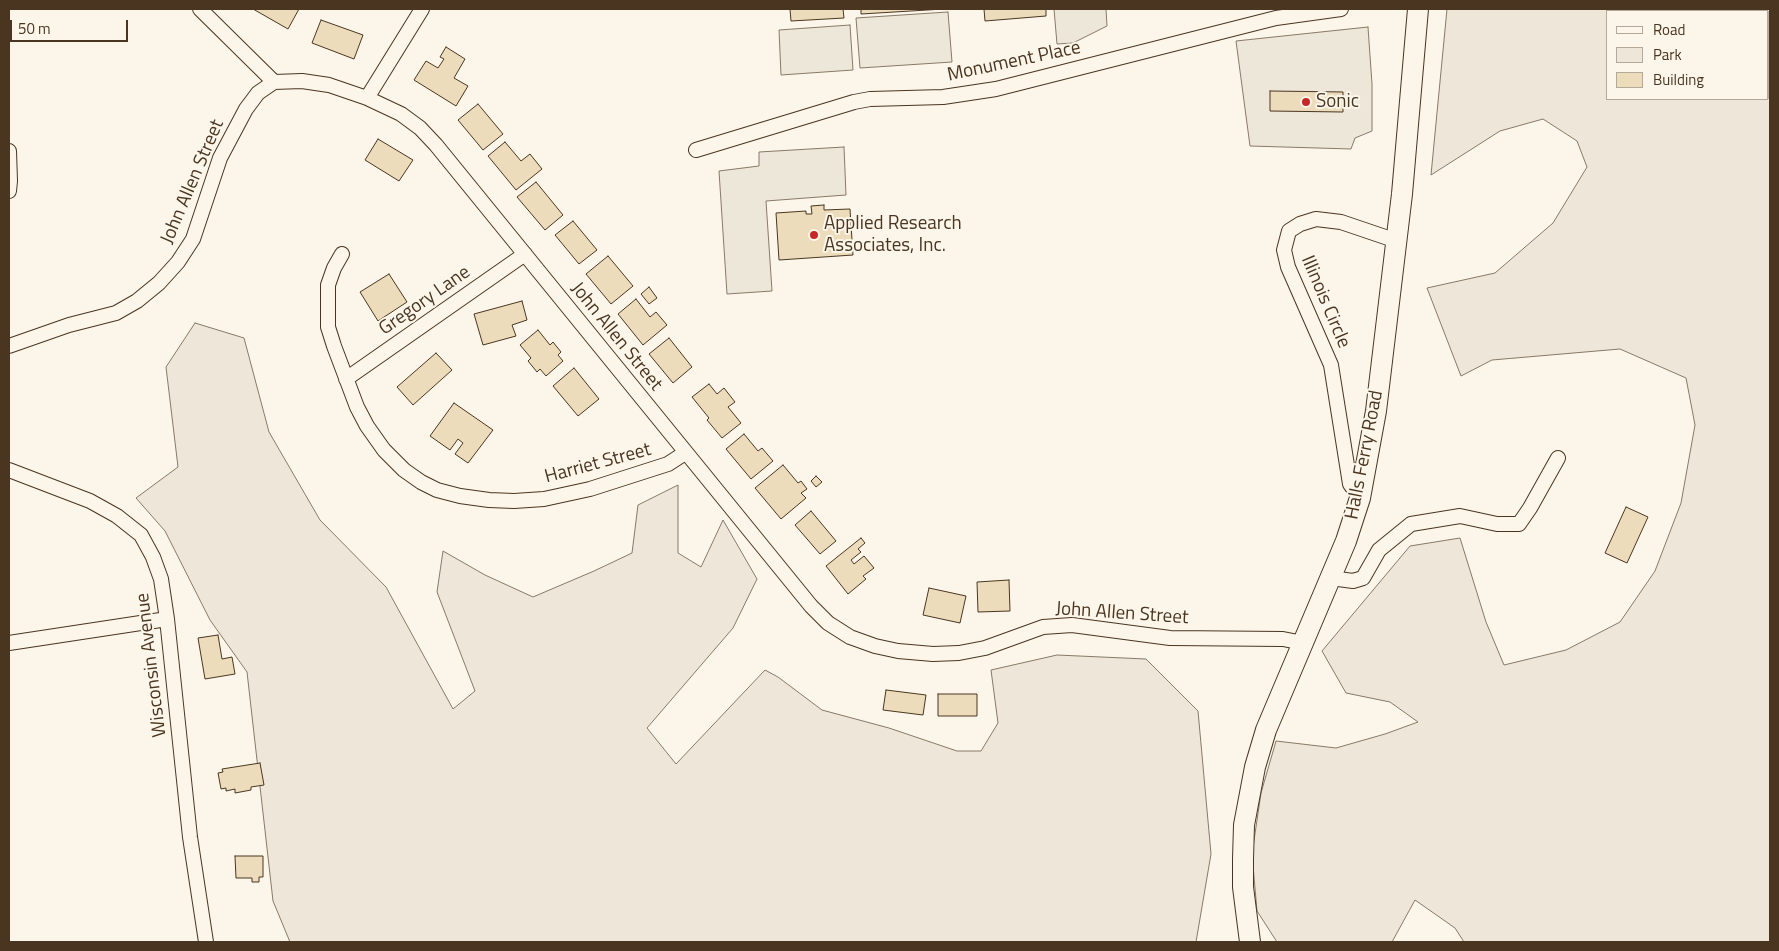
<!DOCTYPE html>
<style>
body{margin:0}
#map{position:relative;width:1779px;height:951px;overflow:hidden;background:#fbf6e9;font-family:"Titillium Web",sans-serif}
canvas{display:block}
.frame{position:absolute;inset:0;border:10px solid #4a3520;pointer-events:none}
.legend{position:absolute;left:1606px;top:10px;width:162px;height:90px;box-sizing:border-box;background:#fbf6e9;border:1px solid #b4a999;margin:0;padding:6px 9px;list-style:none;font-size:15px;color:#4a3520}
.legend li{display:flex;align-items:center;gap:10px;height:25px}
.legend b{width:25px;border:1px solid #b4a999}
.scale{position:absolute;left:10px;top:20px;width:118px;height:22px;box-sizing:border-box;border:2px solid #4a3520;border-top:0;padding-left:6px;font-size:15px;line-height:18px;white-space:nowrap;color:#4a3520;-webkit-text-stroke:4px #fbf6e9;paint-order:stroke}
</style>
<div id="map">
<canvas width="1779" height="951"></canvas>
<div class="frame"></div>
<ul class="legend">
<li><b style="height:6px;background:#fbf6e9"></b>Road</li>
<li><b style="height:14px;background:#ede6d9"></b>Park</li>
<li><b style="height:14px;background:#ecdcbc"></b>Building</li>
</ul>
<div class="scale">50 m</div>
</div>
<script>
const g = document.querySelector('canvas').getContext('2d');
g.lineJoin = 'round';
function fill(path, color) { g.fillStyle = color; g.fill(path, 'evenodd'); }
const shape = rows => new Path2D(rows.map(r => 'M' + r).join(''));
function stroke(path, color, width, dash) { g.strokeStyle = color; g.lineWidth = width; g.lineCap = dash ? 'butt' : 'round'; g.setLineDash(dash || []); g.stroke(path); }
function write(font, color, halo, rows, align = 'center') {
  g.font = font + ' "Titillium Web",sans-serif'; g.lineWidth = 4; g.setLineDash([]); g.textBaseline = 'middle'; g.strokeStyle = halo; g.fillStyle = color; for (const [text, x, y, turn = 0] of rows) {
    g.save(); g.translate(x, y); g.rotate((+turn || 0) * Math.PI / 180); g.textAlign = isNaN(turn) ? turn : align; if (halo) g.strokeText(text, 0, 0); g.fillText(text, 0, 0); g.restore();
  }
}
const green = shape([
 [1447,9,1770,9,1770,942,1464,942,1455,928,1415,900,1392,942,1277,942,1257,911,1252,854,1261,793,1276,741,1336,748,1385,734,1418,722,1390,702,1346,693,1322,651,1410,546,1460,538,1486,622,1504,665,1566,650,1620,622,1655,571,1681,503,1695,425,1686,378,1620,349,1492,360,1461,376,1427,288,1495,273,1553,223,1587,167,1577,141,1543,119,1500,131,1431,175,1447,9],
 [1608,11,1768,11,1768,99,1608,99,1608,11],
 [195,323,244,338,269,432,320,520,386,587,453,709,475,691,437,592,443,551,485,575,533,597,594,571,632,553,638,505,678,485,678,553,701,567,723,520,757,579,733,628,647,728,676,764,765,670,778,677,822,710,889,728,957,751,981,751,998,723,991,670,1057,655,1146,659,1198,711,1211,854,1196,942,290,942,273,901,247,672,210,620,165,531,136,498,178,467,166,367,195,323]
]);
fill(green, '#ede6d9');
stroke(green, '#887966', 1);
const parking = shape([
 [1054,9,1106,9,1107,26,1073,43,1057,44,1054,9],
 [948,12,952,62,860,68,856,18,948,12],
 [850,25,853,70,781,75,779,30,850,25],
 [1368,27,1372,84,1372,131,1355,138,1351,149,1250,146,1236,41,1368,27],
 [844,147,846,195,766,201,772,291,727,294,719,171,759,166,759,152,844,147]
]);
fill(parking, '#ede7d9');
stroke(parking, '#887966', 1);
const building = shape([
 [253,9,299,9,288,29,253,9],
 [790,9,843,9,844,18,791,21,790,9],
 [861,9,944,9,861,14,861,9],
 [984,9,1046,9,1046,16,985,21,984,9],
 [321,20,363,35,354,59,312,43,321,20],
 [446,47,465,59,454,78,468,86,456,106,414,80,426,61,438,68,444,59,440,57,446,47],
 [1270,91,1343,92,1343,112,1270,111,1270,91],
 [478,104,503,134,483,150,458,120,478,104],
 [378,139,413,160,399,181,365,160,378,139],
 [505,142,521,161,530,154,542,169,516,190,488,156,505,142],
 [536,182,563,215,545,230,517,197,536,182],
 [824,205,824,210,850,209,853,255,779,260,776,213,806,211,806,214,812,214,811,206,824,205],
 [573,221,597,250,579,264,555,235,573,221],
 [608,256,633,286,611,304,586,274,608,256],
 [389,274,407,302,378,321,360,292,389,274],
 [649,287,657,298,649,304,641,294,649,287],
 [636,299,650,317,656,312,667,325,643,345,618,314,636,299],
 [522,301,527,320,512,325,516,336,483,345,474,314,522,301],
 [538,330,550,345,553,342,561,352,558,355,563,361,546,376,540,369,537,372,528,361,531,358,520,345,538,330],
 [669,338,692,367,673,383,649,354,669,338],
 [436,353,452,370,413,405,397,387,436,353],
 [574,368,599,399,578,416,553,386,574,368],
 [709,384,717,394,724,388,735,402,728,407,741,423,722,438,707,420,709,418,692,397,709,384],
 [454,403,493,430,468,463,455,454,463,443,458,439,450,450,430,436,454,403],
 [744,434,758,451,762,448,773,461,751,479,726,449,744,434],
 [783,465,798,483,801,481,807,489,801,493,806,498,781,519,755,488,783,465],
 [816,476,822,482,816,487,811,481,816,476],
 [1626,507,1648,517,1627,563,1605,553,1626,507],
 [811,511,836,541,820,554,795,525,811,511],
 [861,538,865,543,858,549,861,552,851,560,854,564,864,556,874,568,863,576,866,579,848,594,826,566,861,538],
 [1009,580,1010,611,978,612,977,582,1009,580],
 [929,588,966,596,960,623,923,615,929,588],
 [218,635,222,659,232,657,235,674,205,679,198,638,218,635],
 [886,690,926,695,923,715,883,710,886,690],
 [938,694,977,694,977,716,938,716,938,694],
 [260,763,264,785,251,787,251,790,235,793,235,789,226,791,226,788,221,789,218,773,223,772,222,769,260,763],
 [235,856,263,856,263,877,259,877,259,882,252,882,252,878,236,878,235,856]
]);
fill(building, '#ecdcbc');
stroke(building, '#4a3520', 1);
const street = shape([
 [200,9,274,82],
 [367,98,422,9],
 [696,150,854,102,870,99,943,97,996,89,1276,18,1341,9],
 [9,151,10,181,9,191],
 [342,254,334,268,328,285,328,327,334,346,357,407,367,426,384,450,404,470,421,482,437,490,460,496,489,500,514,501,544,499,590,489,668,464,685,453],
 [9,346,69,325,116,313,137,301,159,283,178,262,193,239,220,158,246,109,258,93,274,82,302,81,329,85,367,98,401,114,420,128,436,145,811,606,828,623,850,637,875,646,898,651,933,654,959,653,985,648,1043,627,1072,625,1170,638,1283,639,1303,643],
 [346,379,525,254],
 [9,470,90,501,117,516,141,535,153,557,161,579,167,619,190,837,206,942],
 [1360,498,1350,484,1331,365,1288,267,1284,250,1289,231,1300,224,1316,219,1341,222,1397,241],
 [1331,578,1353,581,1363,578,1379,550,1411,524,1460,516,1497,524,1519,524,1530,508,1558,458],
 [9,643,167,619]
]);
const secondary = shape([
 [1250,942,1243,887,1243,859,1244,825,1255,767,1266,730,1346,541,1360,498,1376,411,1402,194,1418,9]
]);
stroke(street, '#4a3520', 16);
stroke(secondary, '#4a3520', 22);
stroke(street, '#fbf6e9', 14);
stroke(secondary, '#fbf6e9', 20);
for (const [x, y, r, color] of [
 [1306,102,5,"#c62828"],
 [814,235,5,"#c62828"]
]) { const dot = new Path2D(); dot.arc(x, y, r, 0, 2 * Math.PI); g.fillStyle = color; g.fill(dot); stroke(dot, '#fbf6e9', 2); }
write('19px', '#4a3520', '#fbf6e9', [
 ["Monument Place",1014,62,-12],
 ["John Allen Street",193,182,-67],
 ["Gregory Lane",425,301,-35],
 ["Illinois Circle",1325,302,67],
 ["John Allen Street",616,337,51],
 ["Halls Ferry Road",1365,455,-79],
 ["Harriet Street",598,464,-15],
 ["John Allen Street",1122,614,4],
 ["Wisconsin Avenue",152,665,-97]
]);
write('19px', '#4a3520', '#fbf6e9', [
 ["Sonic",1316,102],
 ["Applied Research",824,224],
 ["Associates, Inc.",824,246]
], 'left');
</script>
